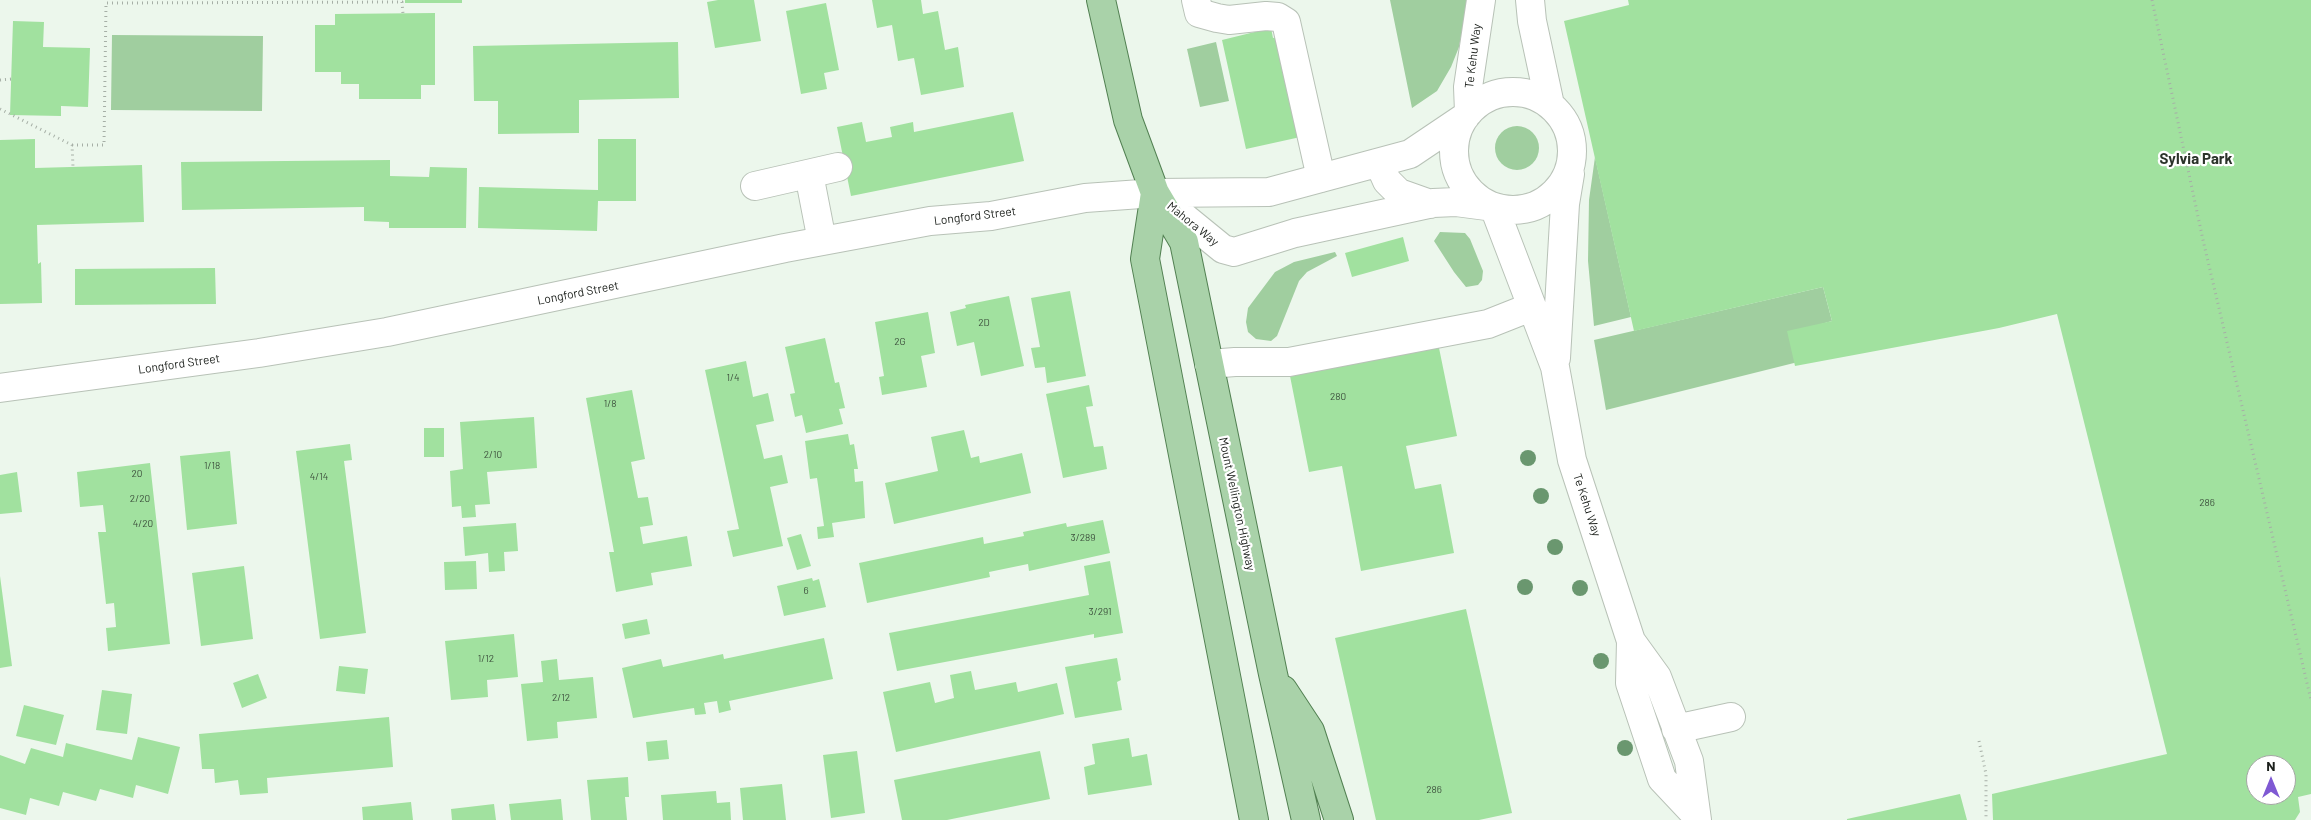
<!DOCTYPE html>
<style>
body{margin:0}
#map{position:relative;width:2311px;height:820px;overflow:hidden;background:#ecf7ec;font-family:Barlow,sans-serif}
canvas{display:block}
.north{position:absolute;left:2246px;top:755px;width:50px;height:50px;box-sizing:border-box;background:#fff;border:1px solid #a4a6a4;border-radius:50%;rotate:0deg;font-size:14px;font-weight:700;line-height:20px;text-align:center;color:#1c201c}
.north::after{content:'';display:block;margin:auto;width:18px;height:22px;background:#7f59d3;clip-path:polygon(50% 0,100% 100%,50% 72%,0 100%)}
</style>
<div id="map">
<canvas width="2311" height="820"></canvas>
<div class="north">N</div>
</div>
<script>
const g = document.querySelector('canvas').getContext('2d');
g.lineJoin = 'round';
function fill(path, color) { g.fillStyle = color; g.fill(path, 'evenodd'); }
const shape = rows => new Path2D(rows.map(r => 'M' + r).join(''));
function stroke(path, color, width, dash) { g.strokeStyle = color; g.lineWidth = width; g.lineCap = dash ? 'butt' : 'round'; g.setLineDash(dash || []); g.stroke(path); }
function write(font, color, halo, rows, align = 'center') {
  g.font = font + ' Barlow,sans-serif'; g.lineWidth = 4.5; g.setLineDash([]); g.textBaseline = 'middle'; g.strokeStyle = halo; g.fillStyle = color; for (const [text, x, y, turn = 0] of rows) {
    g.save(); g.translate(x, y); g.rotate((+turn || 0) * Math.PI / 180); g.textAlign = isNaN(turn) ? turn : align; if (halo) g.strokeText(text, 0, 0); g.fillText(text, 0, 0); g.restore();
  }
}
fill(shape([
 [1390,0,1468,0,1459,47,1451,67,1437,91,1412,108],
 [112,35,263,36,262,111,111,110],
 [1216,42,1229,101,1200,107,1187,49],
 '1495 148a22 22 0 1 1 44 0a22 22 0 1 1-44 0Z',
 [1595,157,1631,317,1594,326,1588,261,1589,200],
 [1440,232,1465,233,1470,239,1483,271,1482,280,1478,285,1466,287,1454,272,1434,241],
 [1335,252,1337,256,1307,272,1299,281,1277,336,1271,341,1256,339,1248,332,1246,322,1248,308,1275,272,1294,262],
 [1823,287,1832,321,1790,333,1798,362,1606,410,1594,340]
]), '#a0ce9f');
fill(shape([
 [405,0,462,0,462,3,405,3],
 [718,0,754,0,761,41,715,48,707,2],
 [872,0,921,0,923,14,938,11,945,50,958,47,964,87,921,95,914,58,898,61,892,25,877,28],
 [1628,0,2311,0,2311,794,2298,797,2300,812,2295,820,1993,820,1992,794,2167,754,2057,314,1999,328,1795,366,1787,331,1832,321,1823,287,1634,331,1564,21,1629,5],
 [2256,765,2286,765,2286,795,2256,795],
 [826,3,839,70,824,73,827,89,801,94,786,11],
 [435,13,435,85,421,85,421,99,359,99,359,84,341,84,341,72,315,72,315,25,335,25,335,14],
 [13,21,44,22,43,47,90,48,88,107,61,106,61,116,10,115],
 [1271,28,1273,38,1283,36,1305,136,1246,149,1222,40],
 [678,42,679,98,579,100,579,133,498,134,498,101,474,101,473,46],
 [1013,112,1024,161,851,196,837,127,862,122,866,142,892,137,890,127,913,122,914,132],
 [35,139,35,168,142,165,144,222,37,225,38,264,41,262,42,303,0,304,0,140],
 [598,139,636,139,636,201,598,201,597,231,478,228,479,187,598,190],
 [390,160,390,176,429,177,430,167,467,168,466,228,389,228,389,222,364,221,364,207,182,210,181,162],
 [1403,237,1409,261,1352,277,1345,253],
 [215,268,216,304,75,305,75,269],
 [1070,291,1086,376,1047,383,1045,367,1035,368,1031,348,1040,347,1031,298],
 [1009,296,1024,366,981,376,974,342,957,346,950,312,966,308,965,305],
 [928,312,935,353,921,356,927,387,882,395,879,377,884,376,875,322],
 [825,338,835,383,839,382,845,408,839,409,843,424,806,433,802,415,795,417,790,394,795,393,785,347],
 [1438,343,1457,436,1406,446,1415,489,1441,484,1454,553,1361,571,1342,466,1309,472,1289,371],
 [746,361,753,397,768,393,774,421,756,425,764,459,782,455,788,483,770,487,783,546,733,557,727,531,739,529,705,370],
 [1089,385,1093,406,1086,407,1094,447,1103,446,1107,469,1063,478,1046,394],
 [632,390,645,459,631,462,638,498,648,497,653,525,640,527,643,544,687,536,692,566,651,573,653,585,616,592,609,552,614,552,586,398],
 [534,417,537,468,487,472,490,504,475,505,476,517,462,518,461,506,452,507,450,471,463,469,460,422],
 [424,428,444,428,444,457,424,457],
 [964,430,971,458,979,456,980,463,1022,453,1031,493,894,524,885,483,938,471,931,437],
 [848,434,850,445,854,444,858,469,854,469,855,482,863,481,865,518,832,523,834,537,818,539,817,527,824,526,817,478,810,479,805,441],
 [350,444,352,460,344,461,366,633,320,639,296,451],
 [230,451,237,524,187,530,180,456],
 [150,463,170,644,108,651,106,628,116,627,114,603,106,604,98,532,106,532,103,505,80,507,77,472],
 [17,472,22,512,0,514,0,475],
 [1103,520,1110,553,1029,571,1028,564,989,572,990,577,867,603,859,563,983,537,984,544,1024,536,1023,532,1066,523,1067,527],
 [516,523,518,551,504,552,505,571,489,572,488,553,465,556,463,527],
 [801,534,811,566,797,570,787,538],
 [476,561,477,589,445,590,444,562],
 [1110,561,1123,633,1094,638,1094,634,897,671,889,633,1089,595,1084,566],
 [244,566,253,639,201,646,192,573],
 [0,576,12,666,0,668],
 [812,578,813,581,819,579,826,607,784,616,777,586],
 [1466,609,1512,813,1479,820,1376,820,1335,638],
 [647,619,650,634,625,639,622,624],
 [514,634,518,677,487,680,488,697,451,700,445,641],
 [824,638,833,679,729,701,731,710,719,713,717,701,704,703,706,714,695,715,694,708,633,718,622,668,661,659,663,667,723,654,724,659],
 [1117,658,1121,680,1117,682,1122,710,1075,718,1065,667],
 [557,659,559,680,593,677,597,718,557,722,558,738,527,741,521,684,543,682,541,661],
 [339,666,368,669,365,694,336,691],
 [971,671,975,690,1016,682,1018,692,1057,683,1064,714,896,752,883,692,930,682,935,703,954,698,950,675],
 [258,674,267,698,242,708,233,683],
 [102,690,132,694,127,734,96,730],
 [24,705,64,715,56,745,16,736],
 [389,717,393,767,267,778,268,793,240,795,238,780,215,783,214,769,202,769,199,734],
 [138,737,180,747,168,794,136,785,133,798,100,789,96,801,63,792,59,806,30,798,26,815,0,808,0,755,25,764,31,748,63,757,66,743,132,760],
 [1129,738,1132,757,1147,754,1152,785,1088,795,1084,767,1095,764,1092,744],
 [667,740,669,759,648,761,646,742],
 [857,751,865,813,831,818,823,755],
 [1040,751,1050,799,947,820,902,820,894,780],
 [628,777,629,797,625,797,627,820,591,820,587,780],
 [782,784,786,820,743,820,740,788],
 [716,791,717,803,730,802,731,820,663,820,661,795],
 [1960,794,1967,820,1847,820,1847,819],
 [561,799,563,820,511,820,509,804],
 [411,802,413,820,363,820,362,807],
 [494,804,496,820,452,820,451,809]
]), '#a1e19f');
const minor = shape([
 [1196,0,1199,13,1217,18,1229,20,1266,16,1278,17,1286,22,1321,178],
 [1530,0,1532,21,1550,105],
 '1454 151a59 59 0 1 1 118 0a59 59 0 1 1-118 0Z',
 [1469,112,1468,87,1481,0],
 [1379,163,1387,181,1399,193,1430,204],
 [809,174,822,241],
 [755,186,838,167],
 [1158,196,1223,249,1234,252,1295,233,1433,203,1456,202,1494,207,1555,367,1572,460,1631,641,1657,677,1689,761,1697,820],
 [1556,358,1565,204,1570,174],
 [1209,364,1235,362,1289,362,1488,324,1531,307],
 [0,388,259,353,387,332,785,248,930,221,991,216,1085,198,1155,193,1269,192,1410,154,1465,117],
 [1631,641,1630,683,1662,779,1694,813],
 [1676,729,1731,717]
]);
const major = shape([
 [1101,0,1128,120,1155,193,1184,242,1273,674,1306,820],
 [1155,193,1145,259,1254,820],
 [1283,690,1310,731,1339,820]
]);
stroke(minor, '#b8c2b7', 30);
stroke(major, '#528052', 30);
stroke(shape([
 [2152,0,2203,240,2311,700],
 [0,80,12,79],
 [0,109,72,145,73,167],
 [72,145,104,145,106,3,402,2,403,14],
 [1979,741,1986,774,1986,820]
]), '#a6afa6', 3, [1, 4]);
stroke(minor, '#fff', 28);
stroke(major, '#a9d2a9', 28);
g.fillStyle = '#6a976f';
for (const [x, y] of [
 [1528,458],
 [1541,496],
 [1555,547],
 [1525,587],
 [1580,588],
 [1601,661],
 [1625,748]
]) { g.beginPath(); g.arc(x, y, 8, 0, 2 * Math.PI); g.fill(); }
write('10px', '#3d503d', null, [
 ["2D",984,323],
 ["2G",900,342],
 ["1/4",733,378],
 ["280",1338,397],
 ["1/8",610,404],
 ["2/10",493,455],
 ["1/18",212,466],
 ["20",137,474],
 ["4/14",319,477],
 ["2/20",140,499],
 ["286",2207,503],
 ["4/20",143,524],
 ["3/289",1083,538],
 ["6",806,591],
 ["3/291",1100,612],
 ["1/12",486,659],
 ["2/12",561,698],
 ["286",1434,790]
]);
write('12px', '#1c201c', '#fff', [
 ["Te Kehu Way",1473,56,-83],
 ["Longford Street",975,216,-7],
 ["Mahora Way",1193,224,39],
 ["Longford Street",578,293,-11],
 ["Longford Street",179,364,-8],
 ["Mount Wellington Highway",1237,504,78],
 ["Te Kehu Way",1587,505,72]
]);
write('bold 15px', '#2b332a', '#fff', [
 ["Sylvia Park",2196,159]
]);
</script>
